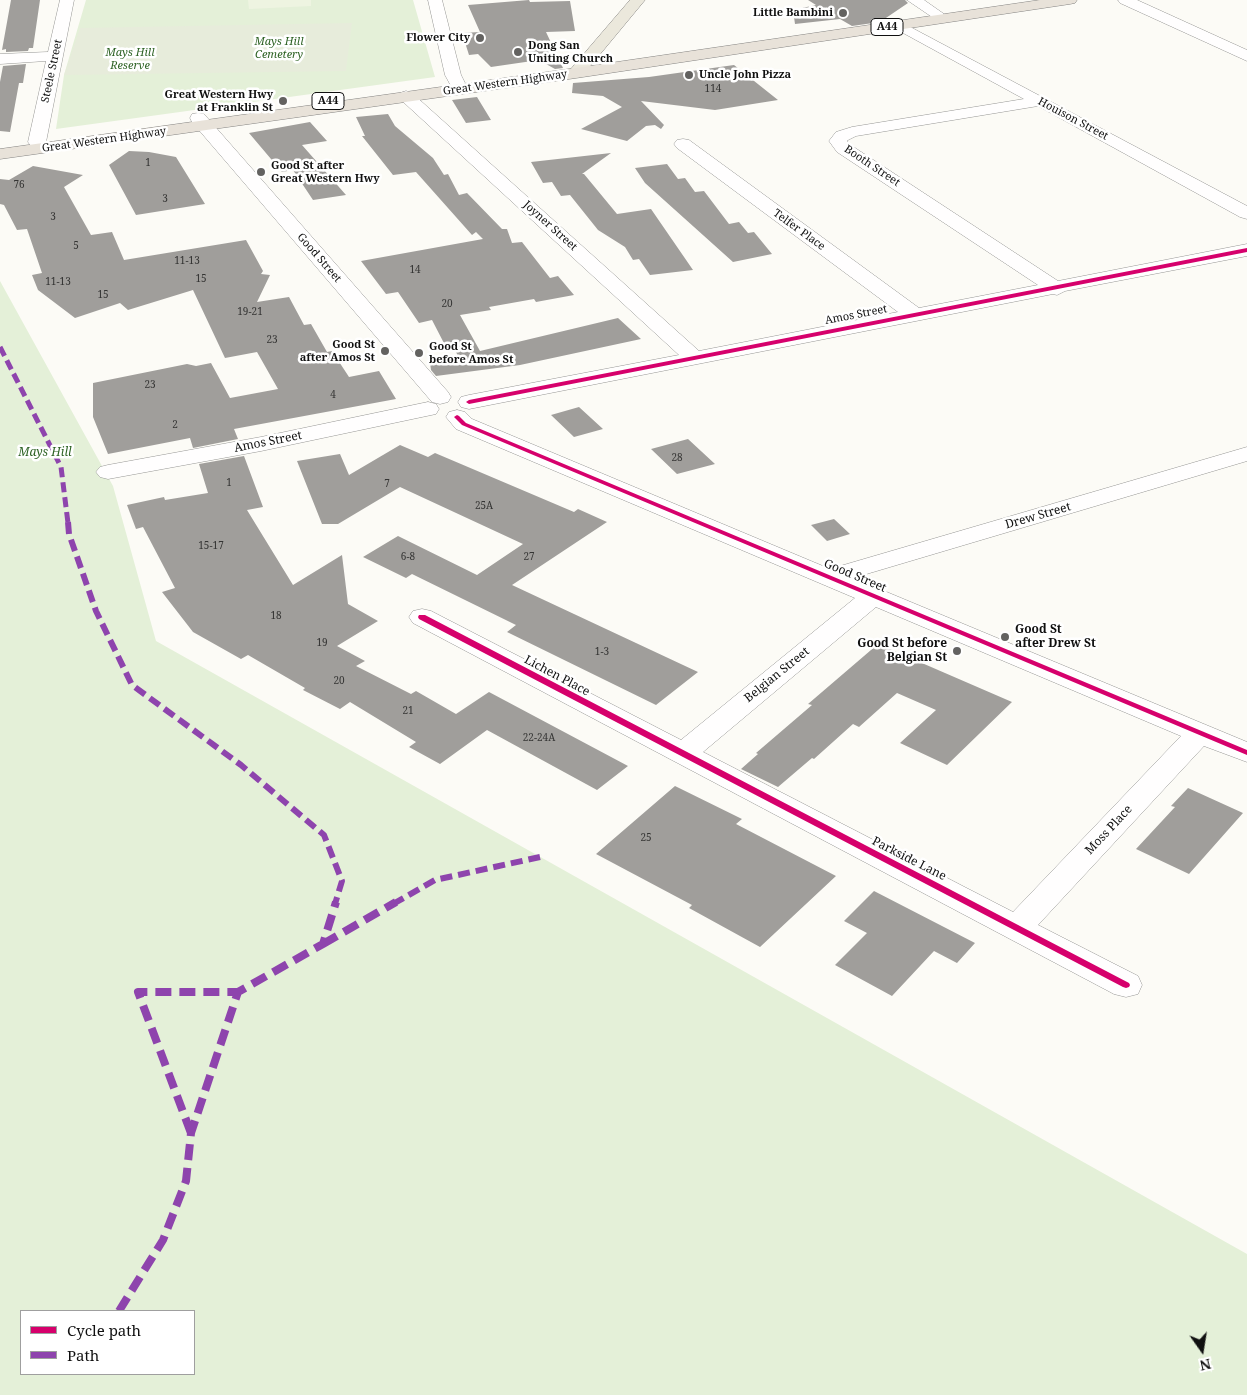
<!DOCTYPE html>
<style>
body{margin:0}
#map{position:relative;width:1247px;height:1395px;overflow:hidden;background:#fcfbf6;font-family:"Noto Serif",serif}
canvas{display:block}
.legend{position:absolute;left:20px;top:1310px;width:175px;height:65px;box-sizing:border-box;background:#fff;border:1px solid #9f9f9f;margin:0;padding:6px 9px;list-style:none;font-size:15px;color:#101010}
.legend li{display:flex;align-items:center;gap:10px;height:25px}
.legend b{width:25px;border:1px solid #9f9f9f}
.north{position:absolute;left:1177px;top:1325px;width:50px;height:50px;-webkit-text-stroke:4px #fff;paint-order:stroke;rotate:167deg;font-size:14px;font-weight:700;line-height:20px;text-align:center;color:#101010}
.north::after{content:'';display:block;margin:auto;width:18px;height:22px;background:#101010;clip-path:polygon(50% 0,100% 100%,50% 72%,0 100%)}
</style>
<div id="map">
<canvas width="1247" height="1395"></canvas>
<ul class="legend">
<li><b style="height:6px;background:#d6006c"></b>Cycle path</li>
<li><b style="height:6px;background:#8e44ad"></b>Path</li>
</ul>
<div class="north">N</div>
</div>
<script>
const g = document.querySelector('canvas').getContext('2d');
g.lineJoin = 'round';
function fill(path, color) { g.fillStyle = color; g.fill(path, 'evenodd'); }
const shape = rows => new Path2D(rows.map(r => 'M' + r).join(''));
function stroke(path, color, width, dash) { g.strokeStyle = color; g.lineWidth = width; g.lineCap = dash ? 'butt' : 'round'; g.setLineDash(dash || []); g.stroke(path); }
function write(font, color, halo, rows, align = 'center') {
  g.font = font + ' "Noto Serif",serif'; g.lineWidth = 5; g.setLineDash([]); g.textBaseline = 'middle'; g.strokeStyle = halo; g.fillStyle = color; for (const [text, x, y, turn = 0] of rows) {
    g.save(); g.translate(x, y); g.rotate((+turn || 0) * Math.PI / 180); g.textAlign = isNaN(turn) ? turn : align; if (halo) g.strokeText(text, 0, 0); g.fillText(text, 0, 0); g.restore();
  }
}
fill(shape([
 [86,0,413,0,435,77,56,129,64,75],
 [0,281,113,486,156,641,1247,1254,1247,1395,0,1395],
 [21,1311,194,1311,194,1374,21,1374]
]), '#e4f0d8');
fill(shape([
 [352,23,346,71,64,75,80,28]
]), '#e7ecdb');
fill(shape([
 [248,0,311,0,311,6,249,9]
]), '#eef4e1');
fill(shape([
 [11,0,40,0,33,48,29,48,28,51,6,52,6,49,2,50],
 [529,0,530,2,570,1,575,31,546,32,563,68,555,69,539,60,491,67,478,54,469,55,462,33,480,32,468,5],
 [808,0,905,0,908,3,880,22,852,26,840,19,795,24,793,10,816,5],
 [26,64,23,83,19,83,10,132,0,131,0,82,3,66],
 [734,65,778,100,715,110,641,101,664,125,661,129,655,125,646,126,627,141,581,129,622,107,603,96,572,93,573,83,649,77],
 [477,97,491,120,466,123,452,100],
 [388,114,395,126,433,158,444,175,448,174,459,195,467,193,502,229,507,229,512,243,522,242,550,278,558,276,574,295,536,302,534,299,489,307,491,310,460,315,480,351,618,318,641,339,520,365,436,376,431,370,430,363,458,356,454,348,447,349,432,320,419,323,398,292,386,294,361,261,483,239,476,232,472,235,416,172,393,175,362,136,365,136,356,117],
 [310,122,327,141,302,145,346,195,313,200,293,170,282,172,249,133],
 [129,151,149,152,176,157,205,204,136,215,109,165],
 [611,153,582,174,584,174,617,214,651,209,693,270,650,275,639,259,633,260,625,247,598,230,570,195,561,196,552,182,543,183,531,162],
 [667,164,678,179,685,178,695,192,704,191,729,224,739,222,748,233,754,232,772,254,733,262,645,183,635,168],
 [33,166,83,175,64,187,91,235,112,232,124,260,246,240,263,271,261,274,270,275,257,302,289,297,304,325,311,324,327,352,332,351,349,377,379,371,396,399,234,429,238,439,193,448,190,438,108,454,93,417,93,383,187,364,196,366,211,363,230,398,278,389,257,352,225,358,193,290,128,310,120,303,75,318,38,290,32,275,42,273,27,229,17,230,4,205,0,204,0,179,9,180],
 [579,407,603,429,574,437,551,415],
 [688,439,715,464,677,474,651,449],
 [400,445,428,457,435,453,574,512,578,509,607,522,512,585,698,672,656,705,507,632,516,625,412,574,406,578,363,557,398,536,477,575,523,544,400,487,338,524,322,524,297,461,340,454,349,475],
 [244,456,263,507,247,510,293,585,342,555,348,604,378,621,337,646,365,661,356,666,411,694,416,691,456,714,489,692,628,766,597,790,487,730,440,764,409,747,416,742,350,702,340,709,303,690,305,688,248,655,241,659,193,632,162,592,175,588,143,527,136,529,127,505,164,497,165,500,208,493,199,464],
 [834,519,850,534,827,541,811,525],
 [878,644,1012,702,947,765,900,743,936,710,897,693,859,727,853,724,814,759,812,758,778,787,741,769,758,754,756,753,812,705,808,704],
 [675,786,742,819,736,824,836,876,760,947,689,908,692,905,596,854],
 [1188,788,1243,813,1189,874,1136,849,1175,807,1171,806],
 [874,891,975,943,957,963,934,951,892,996,835,965,867,933,844,921]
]), '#a09e9b');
const minor = shape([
 [60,0,74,0,46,142,43,146,37,147,31,146,28,142,46,61,0,64,0,54,48,52,60,0],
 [428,0,442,0,461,75,465,83,463,86,451,86,445,75,428,0],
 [907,0,924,0,944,14,942,17,932,17,907,0],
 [1118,0,1137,0,1247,50,1247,61,1120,3,1118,0],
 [899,21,1247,206,1247,219,1240,217,1038,106,856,136,848,140,847,141,849,144,1058,281,1247,244,1247,256,1065,291,1057,295,1053,294,469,409,461,407,458,402,461,397,469,395,679,355,400,99,398,96,400,93,406,91,412,93,699,351,898,312,677,148,674,144,677,140,683,139,689,140,919,308,1038,285,837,152,829,141,836,132,852,127,1024,99,894,28,892,25,894,22,899,21],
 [198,113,204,114,448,392,451,397,448,402,440,404,432,402,192,122,190,118,192,114,198,113],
 [428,402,436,404,439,409,436,414,261,451,108,479,100,477,96,472,100,467,108,465,261,437,428,402],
 [457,410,465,412,472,419,830,569,1247,447,1247,461,853,578,1247,742,1247,762,1204,746,1038,925,1138,976,1142,985,1138,994,1126,997,1114,994,413,623,409,617,413,611,422,609,431,611,681,740,855,598,456,429,446,417,449,412,457,410],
 [876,607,1181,736,1013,912,703,752,876,607]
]);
const major = shape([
 [630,0,645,0,582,76,570,76,568,73,570,70,630,0]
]);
const highway = shape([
 [1040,0,1077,0,1075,3,1070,4,576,78,0,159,0,149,576,68,1040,0]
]);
stroke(minor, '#969694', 1);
stroke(major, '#848381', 1);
stroke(highway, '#848381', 1);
fill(minor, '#fffefe');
fill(major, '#ebe8dc');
fill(highway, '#e8e2d9');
stroke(shape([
 [0,347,61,467,68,523]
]), '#8e44ad', 5, [10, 5]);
stroke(shape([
 [68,522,69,534,96,611,132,685,241,765,324,835,342,881,335,904],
 [393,904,435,880,540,857]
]), '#8e44ad', 6, [12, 6]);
stroke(shape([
 [323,944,396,902],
 [191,1133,138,992,238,992],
 [119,1311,163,1240,186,1181,191,1133,238,992,323,944,336,902]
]), '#8e44ad', 8, [16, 8]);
fill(shape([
 [1247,248,1247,252,469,404,466,402,469,400,1247,248],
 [457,415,459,416,466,423,1247,750,1247,755,462,425,454,417,457,415],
 [419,615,425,615,1129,983,1130,985,1129,987,1126,988,1123,987,419,619,418,617,419,615]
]), '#d6006c');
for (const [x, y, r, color] of [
 [843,13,5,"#636260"],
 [480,38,5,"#636260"],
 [518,52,5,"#636260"],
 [689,75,5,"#636260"],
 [283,101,5,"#636260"],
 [261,172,5,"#636260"],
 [385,351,5,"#636260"],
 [419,353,5,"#636260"],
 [1005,637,5,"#636260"],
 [957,651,5,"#636260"]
]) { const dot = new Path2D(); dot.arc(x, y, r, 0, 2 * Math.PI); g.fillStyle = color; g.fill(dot); stroke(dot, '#fff', 2); }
write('10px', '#343433', null, [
 ["114",713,89],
 ["1",148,163],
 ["76",19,185],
 ["3",165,199],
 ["3",53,217],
 ["5",76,246],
 ["11-13",187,261],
 ["14",415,270],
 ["15",201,279],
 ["11-13",58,282],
 ["15",103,295],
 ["20",447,304],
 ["19-21",250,312],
 ["23",272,340],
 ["23",150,385],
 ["4",333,395],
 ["2",175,425],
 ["28",677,458],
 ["1",229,483],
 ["7",387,484],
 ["25A",484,506],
 ["15-17",211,546],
 ["6-8",408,557],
 ["27",529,557],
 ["18",276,616],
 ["19",322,643],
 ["1-3",602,652],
 ["20",339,681],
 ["21",408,711],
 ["22-24A",539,738],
 ["25",646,838]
]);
write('bold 11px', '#101010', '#fff', [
 ["Little Bambini",833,13],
 ["Flower City",470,38],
 ["Dong San",528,46,"left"],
 ["Uniting Church",528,59,"left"],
 ["Uncle John Pizza",699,75,"left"],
 ["Great Western Hwy",273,95],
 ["at Franklin St",273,108],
 ["Good St after",271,166,"left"],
 ["Great Western Hwy",271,179,"left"],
 ["Good St",375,345],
 ["after Amos St",375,358],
 ["Good St",429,347,"left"],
 ["before Amos St",429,360,"left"]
], 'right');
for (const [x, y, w] of [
 [887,27,32],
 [328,101,32]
]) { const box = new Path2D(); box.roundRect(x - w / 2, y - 8.5, w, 17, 4); g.fillStyle = '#fff'; g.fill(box); stroke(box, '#101010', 1); }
write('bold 11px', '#101010', null, [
 ["A44",887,27],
 ["A44",328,101]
]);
write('italic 11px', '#2e6325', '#fff', [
 ["Mays Hill",279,42],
 ["Cemetery",279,55],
 ["Mays Hill",130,53],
 ["Reserve",130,66]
]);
write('11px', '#101010', '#fff', [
 ["Steele Street",52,71,-78],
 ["Great Western Highway",505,83,-8],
 ["Houison Street",1073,119,28],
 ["Great Western Highway",104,140,-8],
 ["Booth Street",872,166,34],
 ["Joyner Street",550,226,42],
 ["Telfer Place",799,230,36],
 ["Good Street",319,258,49],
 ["Amos Street",856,315,-11]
]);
write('12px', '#101010', '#fff', [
 ["Amos Street",268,442,-11],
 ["Drew Street",1038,516,-16],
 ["Good Street",855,576,23],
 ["Belgian Street",777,675,-39],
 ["Lichen Place",557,676,28],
 ["Moss Place",1109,830,-47],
 ["Parkside Lane",909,859,27]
]);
write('italic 12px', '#2e6325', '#fff', [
 ["Mays Hill",45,453]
]);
write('bold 12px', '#101010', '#fff', [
 ["Good St",1015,630],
 ["after Drew St",1015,644],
 ["Good St before",947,644,"right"],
 ["Belgian St",947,658,"right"]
], 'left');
</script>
